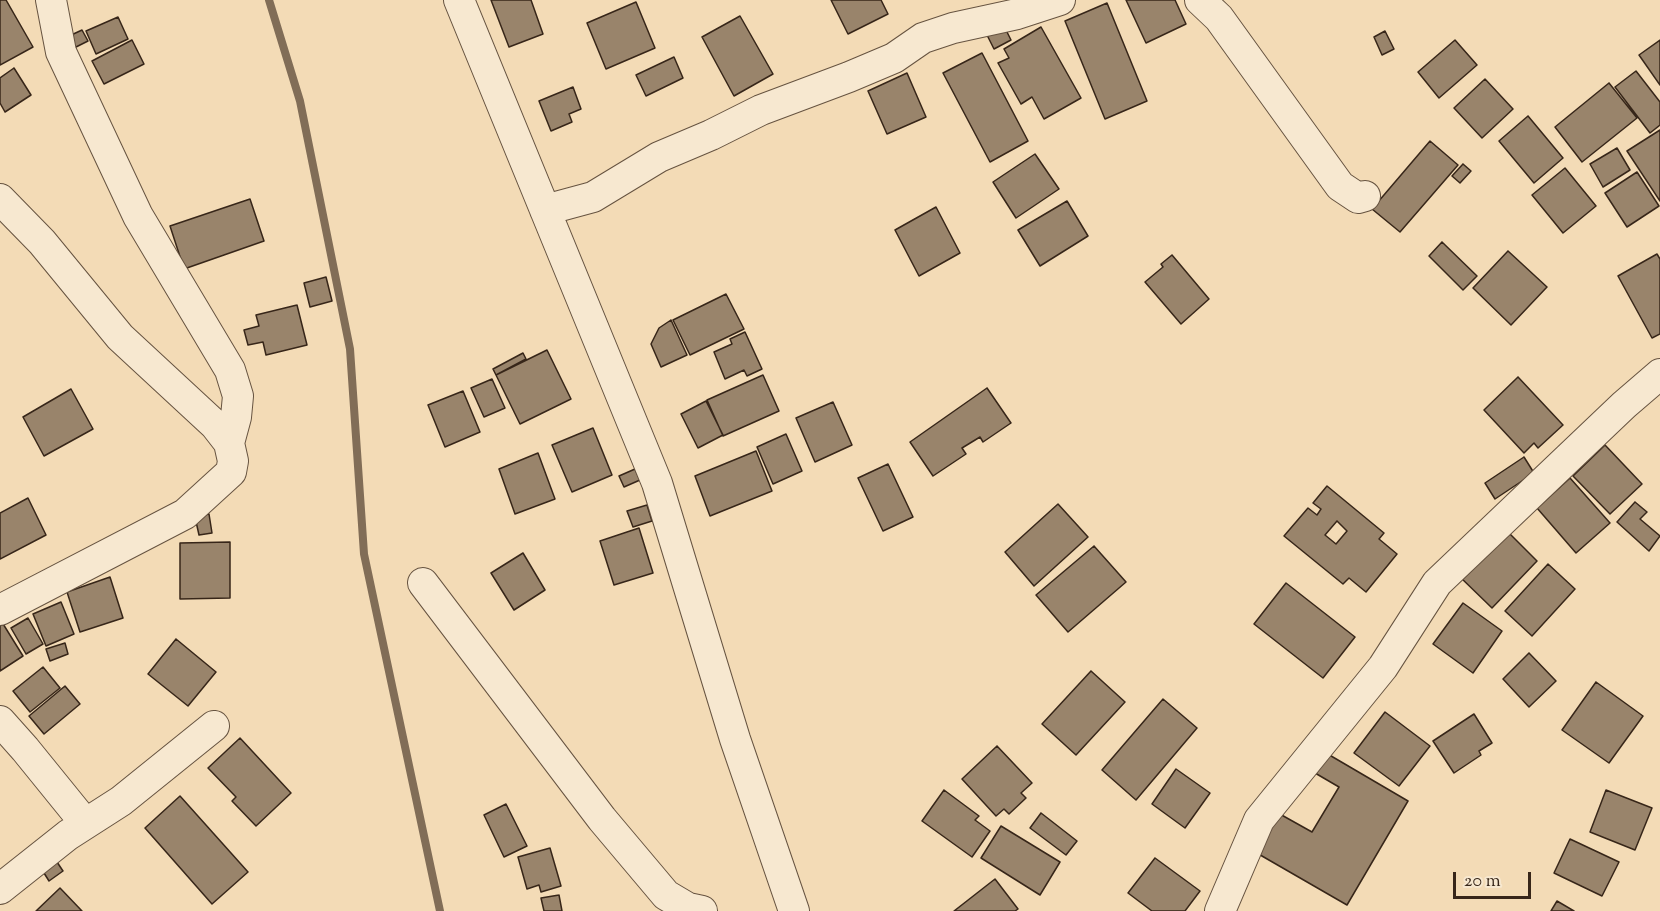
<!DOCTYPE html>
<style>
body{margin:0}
#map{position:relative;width:1660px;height:911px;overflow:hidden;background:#f3dbb6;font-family:"Sorts Mill Goudy",serif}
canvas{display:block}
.scale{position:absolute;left:1453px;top:872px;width:78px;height:27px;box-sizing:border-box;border:3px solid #372619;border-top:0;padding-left:8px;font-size:18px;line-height:21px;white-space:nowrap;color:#372619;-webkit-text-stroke:4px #f7e8d0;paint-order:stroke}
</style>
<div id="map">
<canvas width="1660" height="911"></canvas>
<div class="scale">20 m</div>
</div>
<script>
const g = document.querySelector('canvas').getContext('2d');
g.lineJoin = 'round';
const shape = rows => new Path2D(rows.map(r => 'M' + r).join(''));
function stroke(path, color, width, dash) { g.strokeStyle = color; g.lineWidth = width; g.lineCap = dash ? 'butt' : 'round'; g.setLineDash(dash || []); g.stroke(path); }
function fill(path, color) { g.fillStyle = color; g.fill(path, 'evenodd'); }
stroke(shape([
 [269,0,300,101,350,349,364,554,440,911]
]), '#816d57', 8);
const building = shape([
 [0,0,6,0,33,47,0,65,0,0],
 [491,0,531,0,543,34,509,47,491,0],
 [831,0,881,0,888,14,848,34,831,0],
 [1126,0,1175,0,1186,24,1146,43,1126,0],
 [636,2,655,48,606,69,587,23,636,2],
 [1107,3,1147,101,1105,119,1065,21,1107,3],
 [740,16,773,74,734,96,702,37,740,16],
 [118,17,128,39,96,54,86,31,118,17],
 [1001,20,1011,40,994,49,984,29,1001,20],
 [1041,27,1081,98,1044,119,1032,97,1021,104,998,63,1009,58,1004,49,1041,27],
 [82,30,88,41,72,49,67,37,82,30],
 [1385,31,1394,49,1382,55,1374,37,1385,31],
 [132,40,144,64,104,84,92,61,132,40],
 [1455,40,1477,65,1439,98,1418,72,1455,40],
 [1660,40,1660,85,1639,55,1660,40],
 [982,53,1028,141,990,162,943,73,982,53],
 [674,57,683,78,646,96,636,75,674,57],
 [14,68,31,95,5,112,0,103,0,78,14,68],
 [1636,71,1660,102,1660,125,1650,133,1615,87,1636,71],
 [907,73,926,117,887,134,868,91,907,73],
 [1485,79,1513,109,1482,138,1454,108,1485,79],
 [1609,83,1637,118,1582,162,1555,127,1609,83],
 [573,87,581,109,569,114,572,122,551,131,539,101,573,87],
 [1528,116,1563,158,1534,183,1499,141,1528,116],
 [1660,130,1660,201,1627,151,1660,130],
 [1430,141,1458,165,1400,232,1372,209,1430,141],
 [1617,148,1630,170,1603,187,1590,164,1617,148],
 [1035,154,1059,189,1016,218,993,182,1035,154],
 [1463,164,1471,171,1460,183,1452,176,1463,164],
 [1565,168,1596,206,1563,233,1532,195,1565,168],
 [1637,172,1659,206,1627,227,1605,193,1637,172],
 [250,199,264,241,184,269,170,226,250,199],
 [1067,201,1088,236,1040,266,1018,230,1067,201],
 [936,207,960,253,919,276,895,230,936,207],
 [1442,242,1477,276,1463,290,1429,256,1442,242],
 [1508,251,1547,287,1511,325,1473,288,1508,251],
 [1657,254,1660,259,1660,334,1652,338,1618,276,1657,254],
 [1172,255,1209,299,1181,324,1145,282,1163,267,1161,264,1172,255],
 [326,277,332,301,310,307,304,283,326,277],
 [726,294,744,329,690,355,673,320,726,294],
 [297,305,307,345,266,355,263,342,248,345,244,330,259,326,256,315,297,305],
 [671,320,687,355,661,367,651,344,659,328,671,320],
 [745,332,762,369,747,376,744,370,725,379,714,352,732,344,730,339,745,332],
 [547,350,571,399,520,424,496,375,547,350],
 [523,353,526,359,496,375,493,369,523,353],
 [763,375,779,411,723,436,707,400,763,375],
 [1518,377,1563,425,1538,448,1534,443,1524,453,1484,410,1518,377],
 [492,379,505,408,484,417,471,388,492,379],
 [987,388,1011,423,983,442,980,437,962,448,966,454,933,476,910,442,987,388],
 [71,389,93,429,44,456,23,417,71,389],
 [463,391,480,432,445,447,428,405,463,391],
 [706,401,723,435,698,448,681,414,706,401],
 [833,402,852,445,815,462,796,418,833,402],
 [593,428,612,475,572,492,552,445,593,428],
 [786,434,802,471,773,484,757,447,786,434],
 [1605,445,1642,484,1610,514,1573,476,1605,445],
 [756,451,772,491,710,516,695,476,756,451],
 [538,453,555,499,515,514,499,469,538,453],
 [1524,457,1534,473,1495,499,1485,483,1524,457],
 [888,464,913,517,883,531,858,478,888,464],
 [635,469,640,480,624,487,619,476,635,469],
 [1570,478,1610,523,1576,553,1537,508,1570,478],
 [1327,486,1384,533,1379,539,1397,554,1366,592,1349,578,1343,584,1284,536,1308,508,1317,515,1321,509,1313,503,1327,486],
 [1337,521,1347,531,1336,544,1325,535,1337,521],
 [28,498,46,535,0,559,0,513,28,498],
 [1635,502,1647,512,1640,519,1660,536,1649,551,1617,522,1635,502],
 [1058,504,1088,537,1034,586,1005,552,1058,504],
 [647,505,652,521,633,527,627,511,647,505],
 [209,514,212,533,199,535,195,517,209,514],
 [639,528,653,573,614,585,600,541,639,528],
 [1504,528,1537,561,1492,608,1458,575,1504,528],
 [230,542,230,598,180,599,180,543,230,542],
 [1094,546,1126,582,1068,632,1036,595,1094,546],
 [523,553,545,590,514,610,491,573,523,553],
 [1548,564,1575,589,1532,636,1505,611,1548,564],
 [110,577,123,618,80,632,67,592,110,577],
 [1286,583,1355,637,1323,678,1254,624,1286,583],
 [61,602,74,634,46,646,33,614,61,602],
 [1463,603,1502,631,1473,673,1433,644,1463,603],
 [28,618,43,644,26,654,11,628,28,618],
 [0,619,23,656,0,671,0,619],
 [176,639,216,672,188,706,148,674,176,639],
 [65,643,68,654,50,661,46,649,65,643],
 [1529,653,1556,681,1529,707,1503,679,1529,653],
 [43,667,60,688,30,712,13,691,43,667],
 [1091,671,1125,702,1076,755,1042,724,1091,671],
 [1596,682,1643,716,1609,763,1562,730,1596,682],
 [65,686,80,704,44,734,29,716,65,686],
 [1163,699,1197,728,1136,800,1102,770,1163,699],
 [1385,712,1430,746,1399,786,1354,753,1385,712],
 [1474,714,1492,743,1479,751,1481,755,1454,773,1433,741,1474,714],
 [240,738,291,793,256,826,232,801,236,797,208,768,240,738],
 [997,746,1032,783,1021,793,1026,798,1009,814,1004,809,996,816,962,779,997,746],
 [1326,753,1408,801,1347,905,1255,852,1278,813,1312,832,1339,787,1315,773,1326,753],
 [1176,769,1210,793,1185,828,1152,804,1176,769],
 [944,790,979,816,975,820,990,831,972,857,922,821,944,790],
 [1606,790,1652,808,1635,850,1590,832,1606,790],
 [180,796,248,872,212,904,145,828,180,796],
 [506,804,527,846,504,857,484,815,506,804],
 [1041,813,1077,841,1066,855,1030,828,1041,813],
 [1001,826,1060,862,1040,895,981,858,1001,826],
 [1570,839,1619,862,1602,896,1554,873,1570,839],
 [550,848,561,886,541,892,539,885,527,889,518,857,550,848],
 [53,856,63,871,49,881,39,865,53,856],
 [1155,858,1200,891,1185,911,1152,911,1128,893,1155,858],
 [995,879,1018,909,1015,911,954,911,995,879],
 [60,888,82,911,36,911,60,888],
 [559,895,562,911,544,911,541,898,559,895],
 [1557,901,1574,911,1551,911,1557,901]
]);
fill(building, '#99846b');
stroke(building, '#372619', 1.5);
const minor = shape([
 [51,0,61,52,138,216,230,370,238,396,236,417,229,443],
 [459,0,657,483,735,739,794,911],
 [1200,0,1219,18,1340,186,1358,198,1365,196],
 [0,199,42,242,120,337,215,425,229,443,233,461,231,472,185,514,0,610],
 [545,210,593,197,659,157,711,135,761,110,849,77,894,58,923,38,953,28,1017,14,1060,0],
 [423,583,602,819,666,895,688,908,702,911],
 [0,721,25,749,85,823],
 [0,889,68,835,121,801,214,726],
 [1220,911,1259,820,1383,667,1437,583,1624,405,1660,374]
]);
stroke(minor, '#665340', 32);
stroke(minor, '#f7e8d0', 30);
</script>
